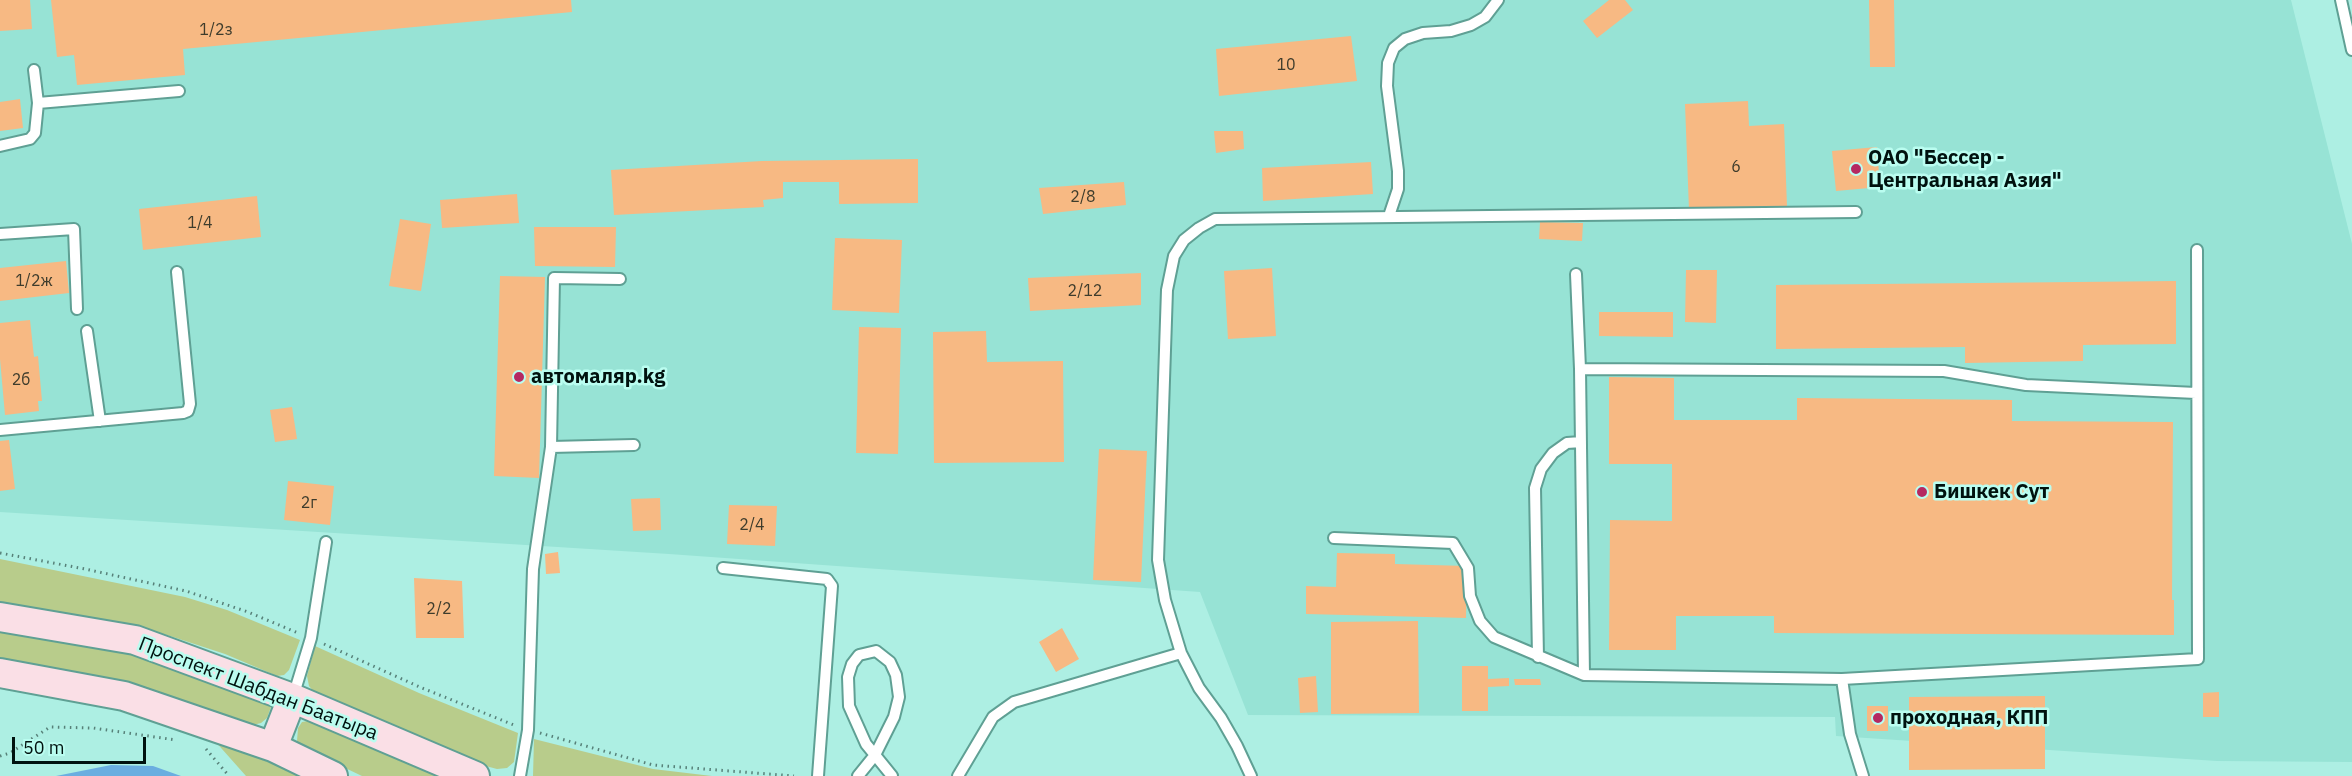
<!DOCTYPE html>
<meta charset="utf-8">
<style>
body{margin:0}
#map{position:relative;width:2352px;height:776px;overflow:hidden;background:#adefe3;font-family:"IBM Plex Sans",sans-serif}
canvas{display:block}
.scale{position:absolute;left:12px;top:737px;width:134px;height:27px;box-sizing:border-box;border:3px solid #00120f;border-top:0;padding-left:8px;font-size:18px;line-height:21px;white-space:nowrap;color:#00120f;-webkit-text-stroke:4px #bafdf0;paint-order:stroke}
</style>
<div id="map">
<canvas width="2352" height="776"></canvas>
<div class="scale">50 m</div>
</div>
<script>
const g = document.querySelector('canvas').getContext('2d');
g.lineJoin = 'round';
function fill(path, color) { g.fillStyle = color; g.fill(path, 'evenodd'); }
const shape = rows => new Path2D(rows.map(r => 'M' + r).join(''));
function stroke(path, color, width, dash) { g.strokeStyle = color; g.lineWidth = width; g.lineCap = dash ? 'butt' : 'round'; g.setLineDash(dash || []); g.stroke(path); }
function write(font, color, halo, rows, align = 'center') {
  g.font = font + ' "IBM Plex Sans",sans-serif'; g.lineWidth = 5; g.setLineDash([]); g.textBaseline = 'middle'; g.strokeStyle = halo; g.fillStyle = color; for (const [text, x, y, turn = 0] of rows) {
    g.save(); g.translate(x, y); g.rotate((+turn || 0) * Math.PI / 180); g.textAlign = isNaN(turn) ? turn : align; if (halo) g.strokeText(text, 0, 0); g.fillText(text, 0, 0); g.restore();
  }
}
fill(shape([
 [0,0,2291,0,2352,244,2352,762,2217,761,1836,736,1835,717,1248,715,1200,592,669,554,0,512]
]), '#97e3d5');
fill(shape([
 [0,559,185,597,227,610,300,640,289,670,284,675,277,676,225,654,167,635,120,623,0,603],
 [0,630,129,654,192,671,270,700,271,707,267,718,261,723,253,725,0,664],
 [315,646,419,693,518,733,514,762,507,768,497,769,482,765,314,692,309,686,307,676],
 [314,720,441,776,362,776,301,747,297,741,298,728,302,722],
 [534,739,653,769,712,776,533,776],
 [214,740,271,763,300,776,246,776]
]), '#b8cc8b');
fill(shape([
 [111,765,153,766,181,776,56,776]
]), '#6aaee0');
fill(shape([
 [0,0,30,0,32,29,0,31],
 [51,0,571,0,572,12,183,49,185,75,77,85,74,55,57,57],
 [1609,0,1625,0,1633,10,1597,38,1583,21],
 [1869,0,1894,0,1895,67,1870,67],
 [1351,36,1357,81,1219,96,1216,49],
 [20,99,23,128,0,131,0,102],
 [1748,101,1749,126,1784,124,1787,207,1689,210,1685,104],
 [1214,131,1243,131,1244,149,1216,153],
 [1877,147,1880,187,1836,191,1832,151],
 [918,159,918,203,839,204,839,182,783,182,783,198,763,200,764,207,614,215,611,170,762,161],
 [1371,162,1373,194,1263,201,1262,168],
 [1124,182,1126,205,1043,214,1039,188],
 [517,194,519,223,442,228,440,200],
 [257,196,261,237,143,250,139,209],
 [400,219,431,224,421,291,389,286],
 [1540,222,1583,223,1582,241,1539,239],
 [534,227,616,227,615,267,535,266],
 [835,238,902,240,899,313,832,310],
 [66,261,69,293,0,301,0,268],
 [1272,268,1276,336,1228,339,1224,271],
 [1686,270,1717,270,1716,323,1685,322],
 [1141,273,1141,305,1030,311,1028,278],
 [500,276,545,277,539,478,494,476],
 [2176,281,2176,344,2083,345,2083,361,1965,363,1965,347,1776,349,1776,285],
 [1599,312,1673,312,1673,337,1599,336],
 [30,320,34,357,38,356,42,401,38,401,39,411,5,415,0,359,0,323],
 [859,327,901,328,898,454,856,453],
 [986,331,987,362,1063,361,1064,462,934,463,933,332],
 [1609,377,1674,378,1674,420,1797,420,1797,398,2012,400,2012,421,2173,422,2172,600,2174,600,2174,635,1774,633,1774,616,1676,616,1676,650,1609,650,1610,520,1672,521,1672,464,1609,464],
 [292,407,297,439,275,442,270,410],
 [9,440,15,489,0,491,0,441],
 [1099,449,1147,451,1141,582,1093,580],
 [288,481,334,486,330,525,284,520],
 [660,498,661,530,633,531,631,499],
 [729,505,777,506,775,546,727,544],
 [558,552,560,573,546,574,545,554],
 [1337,553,1395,554,1395,564,1467,566,1466,618,1306,614,1306,586,1336,587],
 [414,578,462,581,464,638,416,638],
 [1418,621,1419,713,1331,714,1331,622],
 [1062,628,1079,659,1056,672,1039,642],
 [1462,666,1488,666,1488,679,1509,678,1509,686,1488,687,1488,711,1462,711],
 [1316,676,1318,712,1300,713,1298,678],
 [1514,679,1540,679,1541,685,1515,685],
 [2219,692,2219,717,2203,717,2203,693],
 [2045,696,2045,769,1909,770,1909,697],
 [1867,706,1888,706,1888,731,1867,731]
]), '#f7b983');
const service = shape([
 [2341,0,2352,50],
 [38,103,179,91],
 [0,146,30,139,35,133,38,103,34,70],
 [1389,216,1398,189,1398,171,1387,86,1388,63,1394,48,1405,39,1423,33,1451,31,1471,25,1485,17,1498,0],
 [0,234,74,229,77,309],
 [1576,274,1580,369,1584,675],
 [87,331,100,421],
 [1580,369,1944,371,2026,385,2196,393],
 [0,430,183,413,188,411,190,404,177,272],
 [551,447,634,445],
 [1334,538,1453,543,1468,568,1470,596,1480,621,1494,637,1584,675,1842,679,1850,734,1863,776],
 [723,568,827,579,832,586,818,776],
 [1181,653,1199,688,1221,718,1237,746,1251,776],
 [1538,657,1535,488,1541,469,1553,453,1567,443,1581,442],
 [1842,679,2198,659,2197,250],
 [293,697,311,638,326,542],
 [520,776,528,730,533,569,551,447,554,278,620,279],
 [858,776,875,755,894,717,899,697,896,675,890,662,876,651,859,655,852,664,848,677,849,706,866,744,875,755,892,776],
 [958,776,993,717,1014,702,1181,653,1165,600,1158,560,1167,290,1174,256,1184,240,1199,228,1215,219,1856,212]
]);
const secondary = shape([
 [0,617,135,640,292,698,475,776],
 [0,673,124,696,273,747,333,776],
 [273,747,292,698]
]);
stroke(service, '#5fa094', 14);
stroke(secondary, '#5fa094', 32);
stroke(shape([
 [0,553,85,569,186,591,248,612,298,633],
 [324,644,422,688,514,725],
 [540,733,653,765,794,776],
 [206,749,229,776],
 [0,756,10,753,50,727,93,728,176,740]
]), '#578179', 3, [1.5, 4.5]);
stroke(service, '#fff', 10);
stroke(secondary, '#fadfe6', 28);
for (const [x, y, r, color] of [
 [1856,169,6,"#b52961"],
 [519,377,6,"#b52961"],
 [1922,492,6,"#b52961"],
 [1878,718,6,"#b52961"]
]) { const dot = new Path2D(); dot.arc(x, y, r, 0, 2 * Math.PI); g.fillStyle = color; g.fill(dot); stroke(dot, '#bafdf0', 2); }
write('16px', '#3e3c2c', null, [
 ["1/2з",216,30],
 ["10",1286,65],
 ["6",1736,167],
 ["2/8",1083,197],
 ["1/4",200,223],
 ["1/2ж",34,281],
 ["2/12",1085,291],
 ["2б",21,380],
 ["2г",309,503],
 ["2/4",752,525],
 ["2/2",439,609]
]);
write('bold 20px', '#00120f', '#bafdf0', [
 ["ОАО \"Бессер -",1868,158],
 ["Центральная Азия\"",1868,181],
 ["автомаляр.kg",531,377],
 ["Бишкек Сут",1934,492],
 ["проходная, КПП",1890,718]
], 'left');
write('20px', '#00120f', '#bafdf0', [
 ["Проспект Шабдан Баатыра",258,689,21]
]);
</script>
